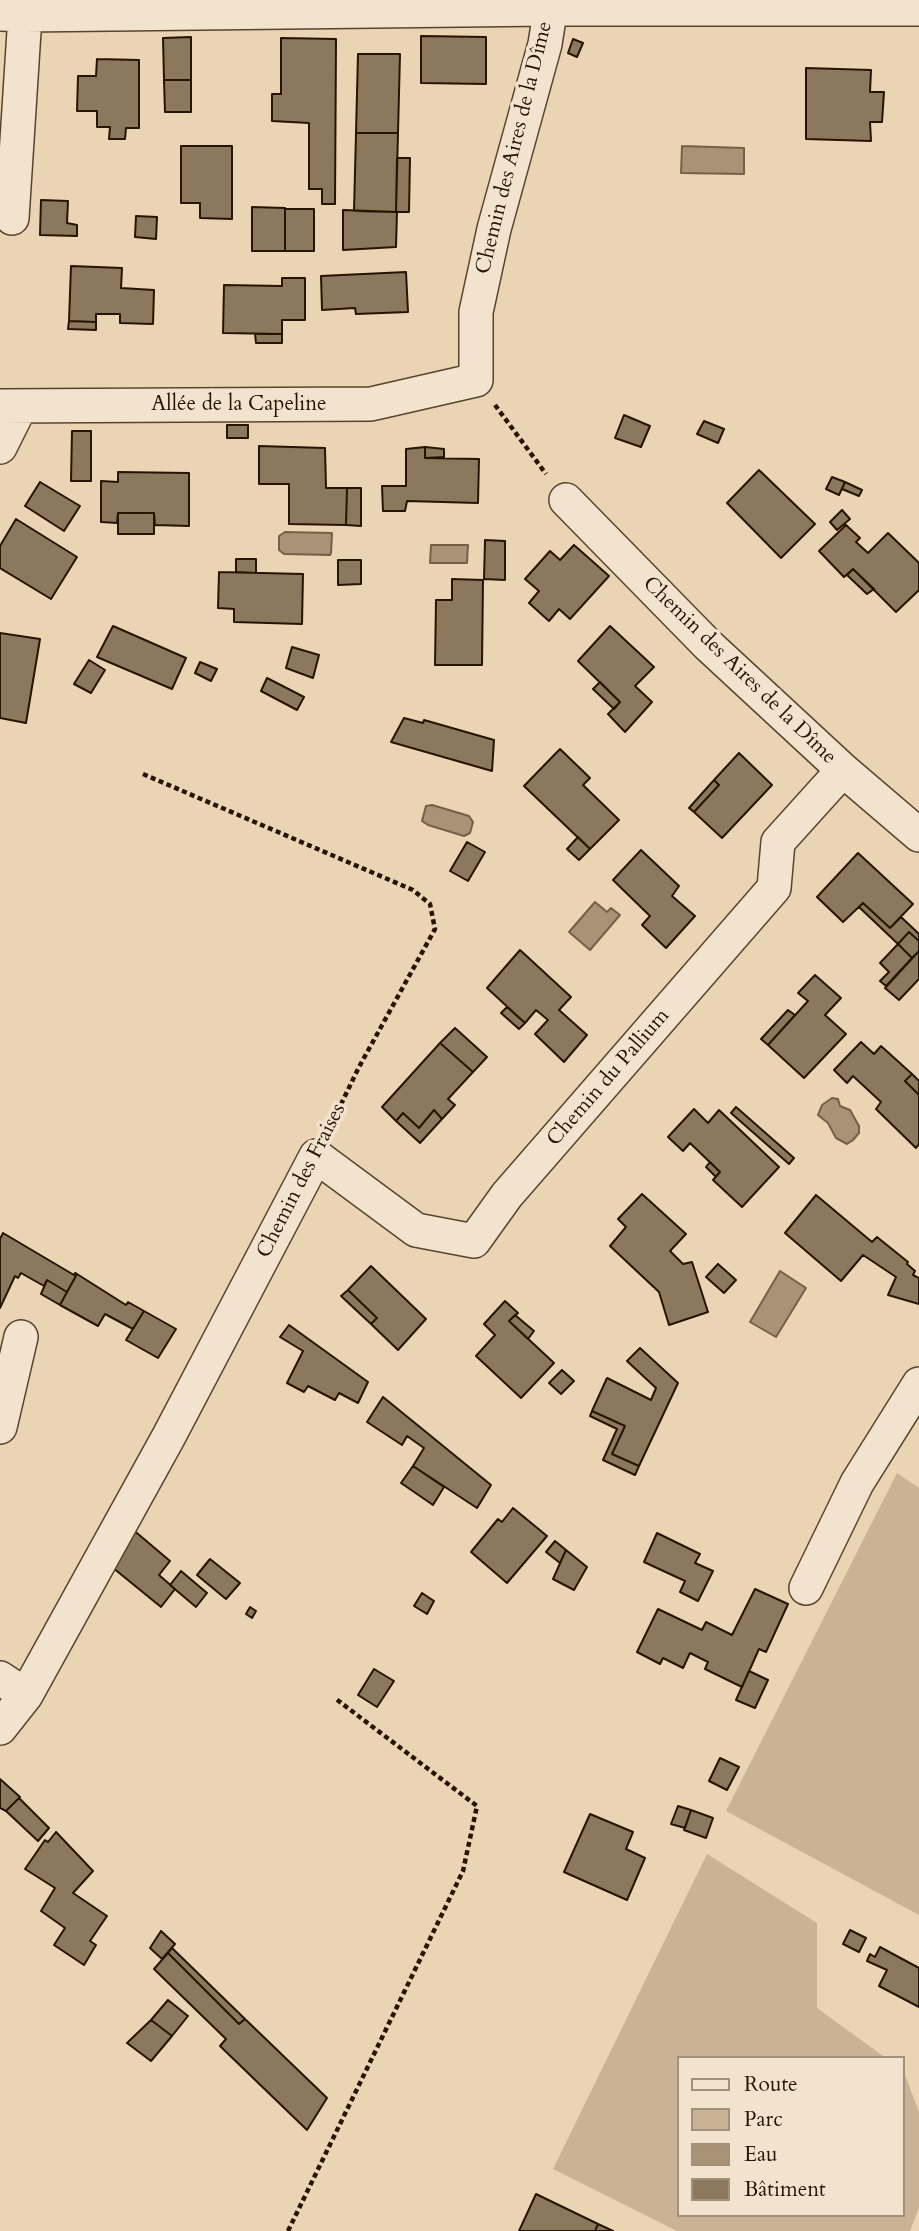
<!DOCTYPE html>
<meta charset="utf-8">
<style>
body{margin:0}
#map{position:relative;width:919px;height:2231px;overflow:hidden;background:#ebd4b3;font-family:Cardo,serif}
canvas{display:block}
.legend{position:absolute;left:677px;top:2056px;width:228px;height:161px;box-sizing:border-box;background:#f2e3ce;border:2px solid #a0907c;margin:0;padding:9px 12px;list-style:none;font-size:21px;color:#261400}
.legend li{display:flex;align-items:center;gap:14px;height:35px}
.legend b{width:35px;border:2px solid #a0907c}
</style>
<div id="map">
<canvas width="919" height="2231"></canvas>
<ul class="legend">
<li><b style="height:9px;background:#f2e3ce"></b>Route</li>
<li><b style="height:19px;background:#cab395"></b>Parc</li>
<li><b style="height:19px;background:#a89376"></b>Eau</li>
<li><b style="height:19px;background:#8c785d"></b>Bâtiment</li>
</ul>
</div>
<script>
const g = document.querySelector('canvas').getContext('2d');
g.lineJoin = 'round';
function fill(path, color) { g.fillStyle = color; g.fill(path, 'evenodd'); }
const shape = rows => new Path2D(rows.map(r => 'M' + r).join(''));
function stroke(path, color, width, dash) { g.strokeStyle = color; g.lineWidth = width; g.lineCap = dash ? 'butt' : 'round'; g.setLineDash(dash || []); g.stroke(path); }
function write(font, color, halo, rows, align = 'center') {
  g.font = font + ' Cardo,serif'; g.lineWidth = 7; g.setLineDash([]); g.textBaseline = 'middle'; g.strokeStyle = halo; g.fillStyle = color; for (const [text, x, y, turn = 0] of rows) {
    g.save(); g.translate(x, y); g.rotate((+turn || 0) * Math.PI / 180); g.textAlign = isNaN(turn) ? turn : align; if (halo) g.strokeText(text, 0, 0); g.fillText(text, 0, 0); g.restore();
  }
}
fill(shape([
 [897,1473,919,1488,919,1915,726,1811],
 [707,1854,817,1923,817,2008,886,2058,679,2058,679,2215,903,2215,903,2070,919,2112,919,2208,910,2231,677,2231,553,2169]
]), '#cab395');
const water = shape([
 [682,146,744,148,744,174,681,173,682,146],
 [285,532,332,533,331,553,330,555,284,554,279,550,279,536,285,532],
 [431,545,468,545,467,563,430,563,431,545],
 [432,805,469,816,473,822,470,833,464,836,428,825,422,821,426,806,432,805],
 [595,902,607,912,611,908,620,915,590,950,569,932,595,902],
 [832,1098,838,1099,840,1106,850,1110,859,1126,859,1133,853,1140,847,1144,836,1138,828,1123,818,1115,822,1105,832,1098],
 [780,1271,806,1288,776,1337,750,1322,780,1271]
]);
fill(water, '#a89376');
stroke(water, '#746047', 2);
const building = shape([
 [421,36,486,37,486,84,421,83,421,36],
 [191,37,191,80,164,80,163,38,191,37],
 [281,38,336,39,335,204,322,204,322,189,309,189,309,123,272,121,272,94,281,94,281,38],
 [573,39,583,43,577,57,568,53,573,39],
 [358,54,400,54,398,133,356,133,358,54],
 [97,59,139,60,139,128,126,128,125,139,109,139,110,127,97,127,97,111,77,111,78,76,96,76,97,59],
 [806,68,871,70,870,92,884,92,882,122,870,122,871,141,806,139,806,68],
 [164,80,191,80,191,112,165,112,164,80],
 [356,133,398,133,396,212,354,211,356,133],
 [181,146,232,146,232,219,200,218,200,203,181,203,181,146],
 [397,158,410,158,409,212,396,212,397,158],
 [41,200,68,201,67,223,77,225,77,236,40,235,41,200],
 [252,207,285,208,285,251,252,251,252,207],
 [285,209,314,209,314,251,285,251,285,209],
 [343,210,397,212,396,247,343,250,343,210],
 [136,216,157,217,156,239,135,237,136,216],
 [71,266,122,268,121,288,154,290,153,324,120,323,120,314,96,314,96,322,69,321,71,266],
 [406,272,408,312,356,314,355,308,322,310,321,276,406,272],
 [282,278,305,278,305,320,282,320,282,334,223,333,224,285,282,286,282,278],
 [69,321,96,322,96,330,68,329,69,321],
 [255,334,282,334,282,343,256,343,255,334],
 [624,415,650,426,641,447,615,438,624,415],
 [704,421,724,429,718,443,697,434,704,421],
 [227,425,248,425,248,438,227,438,227,425],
 [72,431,91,431,91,481,71,481,72,431],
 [259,446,325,448,326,488,347,488,346,525,289,524,289,484,259,484,259,446],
 [425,447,425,458,479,459,478,503,407,501,405,511,383,511,382,486,406,486,406,449,425,447],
 [425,447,444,449,444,457,425,458,425,447],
 [759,470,815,524,781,558,727,503,759,470],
 [118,472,189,473,189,526,155,525,154,513,118,513,117,523,101,522,101,481,118,482,118,472],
 [832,477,845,482,839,495,826,489,832,477],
 [40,482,80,506,64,531,25,506,40,482],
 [845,482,862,490,859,496,842,489,845,482],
 [347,488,361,488,361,526,346,525,347,488],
 [842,510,850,519,837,530,830,522,842,510],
 [118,513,154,513,154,534,118,534,118,513],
 [16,519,77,557,51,599,0,568,0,546,16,519],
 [846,525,860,538,856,542,868,553,888,533,919,563,919,590,896,612,853,569,844,577,819,551,846,525],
 [485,540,505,541,505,580,484,579,485,540],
 [574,545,609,576,570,619,559,609,549,621,529,603,539,591,525,579,550,551,560,560,574,545],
 [236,559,256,559,256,573,236,572,236,559],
 [338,560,361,560,361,584,338,585,338,560],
 [853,569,874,589,867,594,847,575,853,569],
 [219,572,303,574,302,624,234,622,234,609,218,608,219,572],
 [452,579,483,580,482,665,435,665,436,600,452,600,452,579],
 [113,626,186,658,172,689,97,657,113,626],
 [610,626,654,667,635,686,652,702,625,732,608,714,620,702,578,661,610,626],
 [0,633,40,639,26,723,0,718,0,633],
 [292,647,319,655,313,678,286,668,292,647],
 [89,660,105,670,91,693,74,684,89,660],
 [200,662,217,669,211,681,195,673,200,662],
 [267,678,304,697,297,710,261,691,267,678],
 [600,682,620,702,614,709,593,689,600,682],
 [404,718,423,723,424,720,494,740,492,771,391,742,404,718],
 [560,749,590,778,583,785,619,820,590,849,524,786,560,749],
 [739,753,772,785,722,838,694,812,719,785,714,780,739,753],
 [714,780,719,785,694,812,689,808,714,780],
 [578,837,590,849,579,860,567,849,578,837],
 [467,842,485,852,468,881,450,871,467,842],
 [641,850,679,886,672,896,695,916,666,948,642,925,650,916,613,880,641,850],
 [858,853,913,904,890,928,863,903,843,922,817,897,858,853],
 [863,903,890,928,901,917,919,934,919,941,909,932,898,944,859,907,863,903],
 [909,932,919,941,919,951,912,958,898,944,909,932],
 [898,944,912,958,886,986,880,981,889,972,880,963,898,944],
 [520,950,571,997,559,1010,587,1035,564,1062,535,1034,548,1020,536,1010,525,1023,487,988,520,950],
 [919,951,919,979,899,1000,885,988,919,951],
 [815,975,841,998,825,1015,846,1034,804,1078,768,1045,808,1001,798,993,815,975],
 [507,1007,525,1023,519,1029,501,1013,507,1007],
 [788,1010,795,1015,768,1045,761,1039,788,1010],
 [455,1028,487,1057,473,1072,440,1043,455,1028],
 [861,1042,874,1054,881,1046,912,1074,905,1081,919,1095,919,1144,916,1148,876,1109,881,1102,853,1076,847,1083,834,1070,861,1042],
 [440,1043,473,1072,448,1099,455,1105,442,1119,434,1110,419,1128,403,1113,396,1121,382,1107,440,1043],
 [912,1074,919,1081,919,1095,905,1081,912,1074],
 [736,1107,794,1158,789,1164,731,1113,736,1107],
 [694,1109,708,1123,719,1110,779,1167,742,1207,713,1180,720,1172,690,1143,683,1151,668,1137,694,1109],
 [434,1110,442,1119,420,1143,396,1121,403,1113,419,1128,434,1110],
 [710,1162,720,1172,716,1177,706,1167,710,1162],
 [642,1194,686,1234,670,1251,683,1264,692,1262,708,1312,669,1325,659,1292,610,1246,626,1227,618,1219,642,1194],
 [816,1195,872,1242,877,1237,908,1262,907,1264,915,1271,913,1275,919,1278,919,1304,888,1295,896,1277,863,1255,841,1281,785,1233,816,1195],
 [3,1233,74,1275,75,1273,77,1274,67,1292,47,1280,44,1286,21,1273,18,1278,15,1276,0,1308,0,1239,3,1233],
 [718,1264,736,1280,724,1293,706,1277,718,1264],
 [371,1266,426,1319,398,1350,371,1324,377,1318,348,1290,371,1266],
 [77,1274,126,1305,128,1302,144,1311,133,1329,105,1314,98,1326,60,1305,77,1274],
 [47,1280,67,1292,60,1305,41,1294,47,1280],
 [348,1290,377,1318,371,1324,341,1296,348,1290],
 [505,1301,518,1313,509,1321,554,1363,521,1398,476,1356,495,1335,484,1324,505,1301],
 [144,1311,176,1329,158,1358,126,1340,144,1311],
 [515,1315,534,1331,528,1339,509,1321,515,1315],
 [289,1325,368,1382,358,1403,339,1393,335,1400,308,1386,304,1392,287,1383,303,1351,280,1337,289,1325],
 [640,1348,678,1383,639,1466,612,1454,625,1426,592,1411,607,1378,651,1400,656,1388,627,1361,640,1348],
 [562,1370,574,1381,561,1394,549,1383,562,1370],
 [383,1397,491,1485,477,1508,413,1466,424,1448,407,1436,402,1445,367,1422,383,1397],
 [592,1411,625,1426,612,1454,639,1466,635,1475,603,1460,617,1429,590,1416,592,1411],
 [413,1466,444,1487,433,1505,401,1483,413,1466],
 [513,1508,547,1536,507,1583,471,1552,498,1519,502,1522,513,1508],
 [131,1528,170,1561,159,1575,175,1589,161,1607,107,1563,131,1528],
 [657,1533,700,1554,695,1563,713,1571,698,1601,680,1592,685,1581,644,1562,657,1533],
 [555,1541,566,1550,560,1563,546,1552,555,1541],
 [566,1550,587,1567,574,1590,553,1579,566,1550],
 [210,1559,240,1583,226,1599,197,1575,210,1559],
 [181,1571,207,1593,196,1607,170,1585,181,1571],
 [755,1589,788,1604,766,1652,759,1649,742,1687,705,1669,708,1662,690,1653,683,1668,663,1658,660,1664,637,1652,658,1609,702,1630,706,1622,732,1635,755,1589],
 [422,1593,434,1601,427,1614,414,1606,422,1593],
 [250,1607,256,1611,252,1618,246,1614,250,1607],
 [374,1669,394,1681,377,1707,358,1695,374,1669],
 [749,1671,768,1680,755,1708,736,1700,749,1671],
 [720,1758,739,1767,727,1790,709,1781,720,1758],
 [0,1779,20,1797,6,1811,0,1808,0,1779],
 [19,1798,49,1828,38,1841,6,1811,19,1798],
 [678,1806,691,1810,685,1828,671,1824,678,1806],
 [691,1810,713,1818,706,1838,684,1830,691,1810],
 [590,1814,633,1832,626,1849,645,1858,627,1900,564,1872,590,1814],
 [56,1832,93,1871,73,1893,107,1916,90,1941,96,1945,84,1965,54,1945,65,1928,41,1911,55,1888,25,1869,45,1840,48,1842,56,1832],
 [850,1930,866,1938,859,1952,843,1944,850,1930],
 [161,1931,175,1944,162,1959,150,1948,161,1931],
 [880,1947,919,1968,919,2007,879,1986,887,1970,867,1961,870,1954,875,1957,880,1947],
 [172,1948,245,2019,239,2024,168,1953,172,1948],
 [168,1953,239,2024,245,2019,327,2098,307,2130,220,2046,226,2039,154,1969,168,1953],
 [168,2000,188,2016,172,2036,151,2020,168,2000],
 [151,2020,172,2036,151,2061,127,2043,151,2020],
 [536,2194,598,2224,595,2231,519,2231,536,2194],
 [598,2224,613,2231,595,2231,598,2224]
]);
fill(building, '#8c785d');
stroke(building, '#261400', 2);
const minor = shape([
 [0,14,25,15,549,9,919,9],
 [12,218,26,0],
 [0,406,371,404,476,380,476,312,494,229,545,44,552,0],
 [0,447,20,407],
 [566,500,708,645,843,770,919,835],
 [0,1427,21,1337],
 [806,1588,857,1483,919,1384],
 [0,1678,26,1695],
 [0,1728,26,1695,169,1436,316,1156,416,1230,474,1241,507,1195,774,888,778,842,843,770]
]);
stroke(minor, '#57442d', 36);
stroke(shape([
 [495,405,546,474],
 [143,774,413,890,430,904,435,929,359,1067,330,1127],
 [288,2231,463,1871,477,1806,336,1699]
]), '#261400', 4.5, [5, 3.5]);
stroke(minor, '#f2e3ce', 33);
write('21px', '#261400', '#f2e3ce', [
 ["Chemin des Aires de la Dîme",515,148,-76],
 ["Allée de la Capeline",239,405],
 ["Chemin des Aires de la Dîme",739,671,44],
 ["Chemin du Pallium",609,1078,-49],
 ["Chemin des Fraises",302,1181,-63]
]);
</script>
